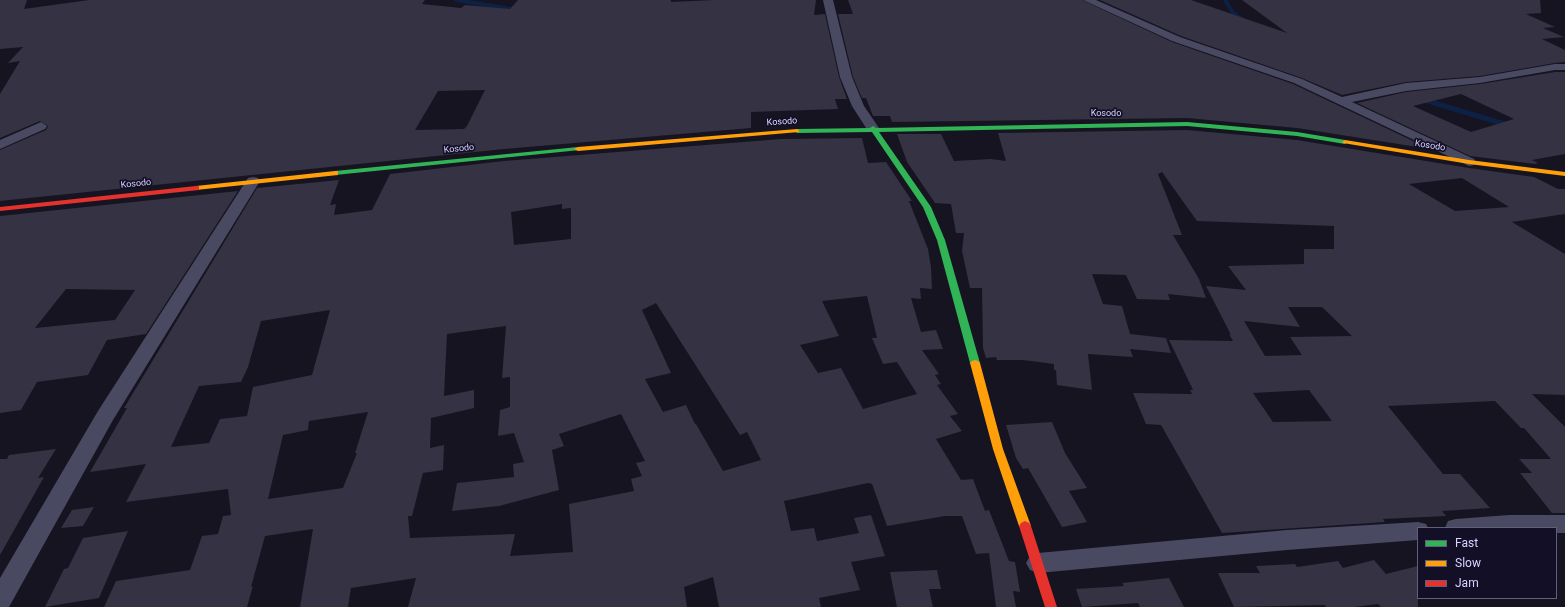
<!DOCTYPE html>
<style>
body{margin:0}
#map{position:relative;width:1565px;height:607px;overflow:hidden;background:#161421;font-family:Roboto,sans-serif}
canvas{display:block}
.legend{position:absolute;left:1417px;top:527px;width:140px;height:72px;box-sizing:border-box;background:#130f26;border:1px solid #625e7d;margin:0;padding:5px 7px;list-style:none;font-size:12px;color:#d9d4ff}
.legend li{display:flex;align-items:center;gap:8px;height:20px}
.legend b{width:20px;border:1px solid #625e7d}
</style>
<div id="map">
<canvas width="1565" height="607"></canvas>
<ul class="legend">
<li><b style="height:5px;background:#30b455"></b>Fast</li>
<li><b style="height:5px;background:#ff9f0a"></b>Slow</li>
<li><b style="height:5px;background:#e5322d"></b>Jam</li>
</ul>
</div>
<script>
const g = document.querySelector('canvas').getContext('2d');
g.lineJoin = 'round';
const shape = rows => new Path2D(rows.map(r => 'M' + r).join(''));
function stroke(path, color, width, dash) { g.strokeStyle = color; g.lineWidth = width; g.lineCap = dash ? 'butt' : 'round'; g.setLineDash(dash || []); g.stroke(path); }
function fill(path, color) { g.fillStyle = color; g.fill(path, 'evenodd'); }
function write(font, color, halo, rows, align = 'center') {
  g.font = font + ' Roboto,sans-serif'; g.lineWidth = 3.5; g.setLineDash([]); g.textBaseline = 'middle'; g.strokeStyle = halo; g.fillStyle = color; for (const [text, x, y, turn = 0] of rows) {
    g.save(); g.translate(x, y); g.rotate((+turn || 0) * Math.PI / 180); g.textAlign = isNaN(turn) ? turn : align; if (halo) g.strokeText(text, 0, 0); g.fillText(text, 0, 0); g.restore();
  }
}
stroke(shape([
 [456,0,511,9],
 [1225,0,1233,13,1243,20],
 [1423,100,1437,104]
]), '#0d2144', 4);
stroke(shape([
 [1434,103,1508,125]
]), '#0d2144', 5);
fill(shape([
 [0,0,27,0,24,9,89,0,425,0,422,4,461,8,465,5,510,9,518,0,671,0,671,2,714,0,816,0,814,15,825,14,839,77,847,99,835,99,838,109,751,112,751,128,504,149,0,201,0,150,46,130,48,126,40,121,0,138,0,94,20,61,8,63,23,47,0,49],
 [485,90,467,126,464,129,415,130,438,91],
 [848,0,1082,0,1172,42,1293,84,1430,149,1297,128,1187,118,892,122,890,116,873,116,866,98,862,98,853,77,838,14,853,14],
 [1100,0,1191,0,1287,33,1242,0,1540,0,1541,13,1526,14,1555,27,1543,28,1564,37,1542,39,1565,50,1565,62,1555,63,1480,76,1406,82,1342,95,1302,78,1181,36],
 [1555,72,1565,72,1565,154,1532,160,1538,163,1535,164,1470,156,1357,103,1406,92,1480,84],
 [1461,94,1514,119,1471,132,1413,106],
 [1187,130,1297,140,1469,168,1534,177,1558,189,1565,189,1565,214,1512,222,1565,254,1565,395,1532,394,1565,427,1565,513,1552,513,1520,473,1532,473,1519,459,1551,459,1524,428,1521,428,1495,401,1388,406,1443,474,1460,474,1490,508,1442,511,1446,516,1383,519,1385,522,1222,533,1161,425,1146,424,1133,393,1192,394,1190,390,1193,390,1169,340,1233,341,1229,334,1231,335,1206,286,1246,290,1228,266,1304,264,1304,249,1334,249,1334,226,1197,221,1162,172,1158,174,1182,235,1173,235,1199,279,1206,298,1168,294,1170,300,1137,299,1126,275,1092,274,1103,304,1122,306,1130,334,1166,338,1171,353,1130,349,1133,357,1088,354,1092,390,1057,385,1056,370,1054,370,1054,364,1023,360,997,360,996,357,986,358,983,348,982,288,970,288,962,251,964,233,956,233,951,204,935,203,907,162,897,134,941,134,954,161,991,159,1006,161,998,133],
 [1462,178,1509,207,1455,211,1409,184],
 [1288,307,1322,307,1352,336,1290,337,1302,355,1265,356,1244,321,1300,327],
 [1309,390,1332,421,1273,422,1253,393],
 [862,138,868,163,886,162,912,201,909,201,928,249,931,267,932,289,920,288,921,299,911,298,921,332,936,330,943,349,922,350,939,374,935,375,941,384,937,385,958,414,950,416,962,431,936,439,961,480,973,479,985,511,989,510,1009,561,1015,562,1020,592,1013,591,1016,607,996,607,989,553,976,554,962,516,945,516,887,526,872,484,868,483,784,501,791,531,814,528,817,541,859,533,854,518,871,515,885,556,851,562,860,590,819,598,821,607,719,607,713,577,684,587,687,607,408,607,416,578,351,588,348,607,300,607,313,529,265,536,251,587,253,586,247,607,104,607,116,581,190,570,202,536,218,534,223,516,231,515,228,489,126,502,146,464,90,472,127,408,124,408,257,188,339,180,330,205,336,204,334,215,372,210,390,174,504,161,781,139],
 [562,204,562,209,571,208,571,239,514,245,511,212],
 [867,296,877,338,872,338,883,364,897,362,917,394,863,409,841,368,818,373,800,345,839,336,822,301],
 [656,303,740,435,747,432,761,460,723,471,696,424,695,424,686,405,663,412,645,379,671,373,642,310],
 [330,310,312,375,253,387,247,416,220,419,209,443,171,447,199,386,241,382,248,367,261,321],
 [506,326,502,378,510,377,510,407,500,410,498,436,514,433,524,462,513,464,514,477,457,483,452,511,499,506,559,490,552,450,564,446,559,434,621,414,645,461,636,463,642,476,631,479,634,491,569,504,573,552,510,556,515,534,410,538,408,516,412,516,423,473,443,470,444,445,430,448,431,418,474,408,474,390,444,396,447,334],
 [368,412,355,453,357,453,343,488,268,499,283,435,308,430,309,421],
 [238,191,146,334,107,340,88,375,37,382,21,410,0,413,0,216],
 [66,289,135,290,115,320,35,328],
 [1052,422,1065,453,1087,488,1069,491,1087,522,1062,527,1028,468,1023,469,1016,458,1006,425],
 [56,449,38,478,44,477,0,555,0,459,7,459,9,455],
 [94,507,83,526,61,528,72,510],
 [128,531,99,598,45,607,64,569,68,568,83,538],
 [1374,560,1386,574,1418,566,1418,607,1381,607,1378,604,1355,607,1326,607,1325,605,1234,607,1218,573,1260,573,1256,566,1295,564,1297,567,1338,561,1343,568],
 [937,570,941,589,929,589,933,607,897,607,890,572],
 [1169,578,1184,607,1140,607,1138,603,1082,607,1076,589,1124,586,1122,583]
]), '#343243');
fill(shape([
 [823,0,833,0,852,77,864,106,879,128,878,131,868,131,852,106,840,77,823,0],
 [1083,0,1096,0,1180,37,1302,79,1342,97,1406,83,1480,77,1555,64,1565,64,1565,70,1555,70,1480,83,1406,91,1352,102,1474,159,1476,162,1474,165,1469,166,1294,83,1172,41,1083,0],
 [41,122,47,126,45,129,0,149,0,140,41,122],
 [253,177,258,178,260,181,113,420,9,607,0,607,0,578,98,411,246,181,248,178,253,177],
 [1509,515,1565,515,1565,533,1556,533,1556,528,1445,528,1448,521,1456,519,1509,515],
 [1418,522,1426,524,1428,528,1418,528,1418,540,1287,550,1038,573,1030,570,1026,563,1030,556,1038,553,1287,530,1418,522]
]), '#4a4962');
fill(shape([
 [1187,122,1297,132,1345,140,1348,142,1345,144,1297,136,1187,126,879,132,931,207,945,240,980,363,978,365,975,366,972,365,970,363,937,240,923,207,872,132,797,133,794,131,797,129,870,128,873,126,876,128,1187,122],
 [578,147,582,149,580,150,335,175,331,173,335,171,578,147]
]), '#30b455');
fill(shape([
 [797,129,799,130,799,132,578,151,574,149,578,147,797,129],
 [1345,140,1469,160,1565,172,1565,176,1469,164,1343,143,1342,142,1345,140],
 [335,171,338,171,338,175,196,190,192,188,196,186,335,171],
 [975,360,978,361,980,363,1003,449,1031,526,1029,529,1025,531,1021,529,1019,526,993,449,970,363,972,361,975,360]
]), '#ff9f0a');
fill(shape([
 [196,186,199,186,199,190,0,211,0,207,196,186],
 [1025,521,1029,523,1031,526,1057,607,1045,607,1019,526,1021,523,1025,521]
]), '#e5322d');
write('9px', '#d9d4ff', '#130f26', [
 ["Kosodo",1106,114],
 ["Kosodo",782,122,-4],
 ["Kosodo",1430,146,9],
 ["Kosodo",459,149,-6],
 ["Kosodo",136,184,-6]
]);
</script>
